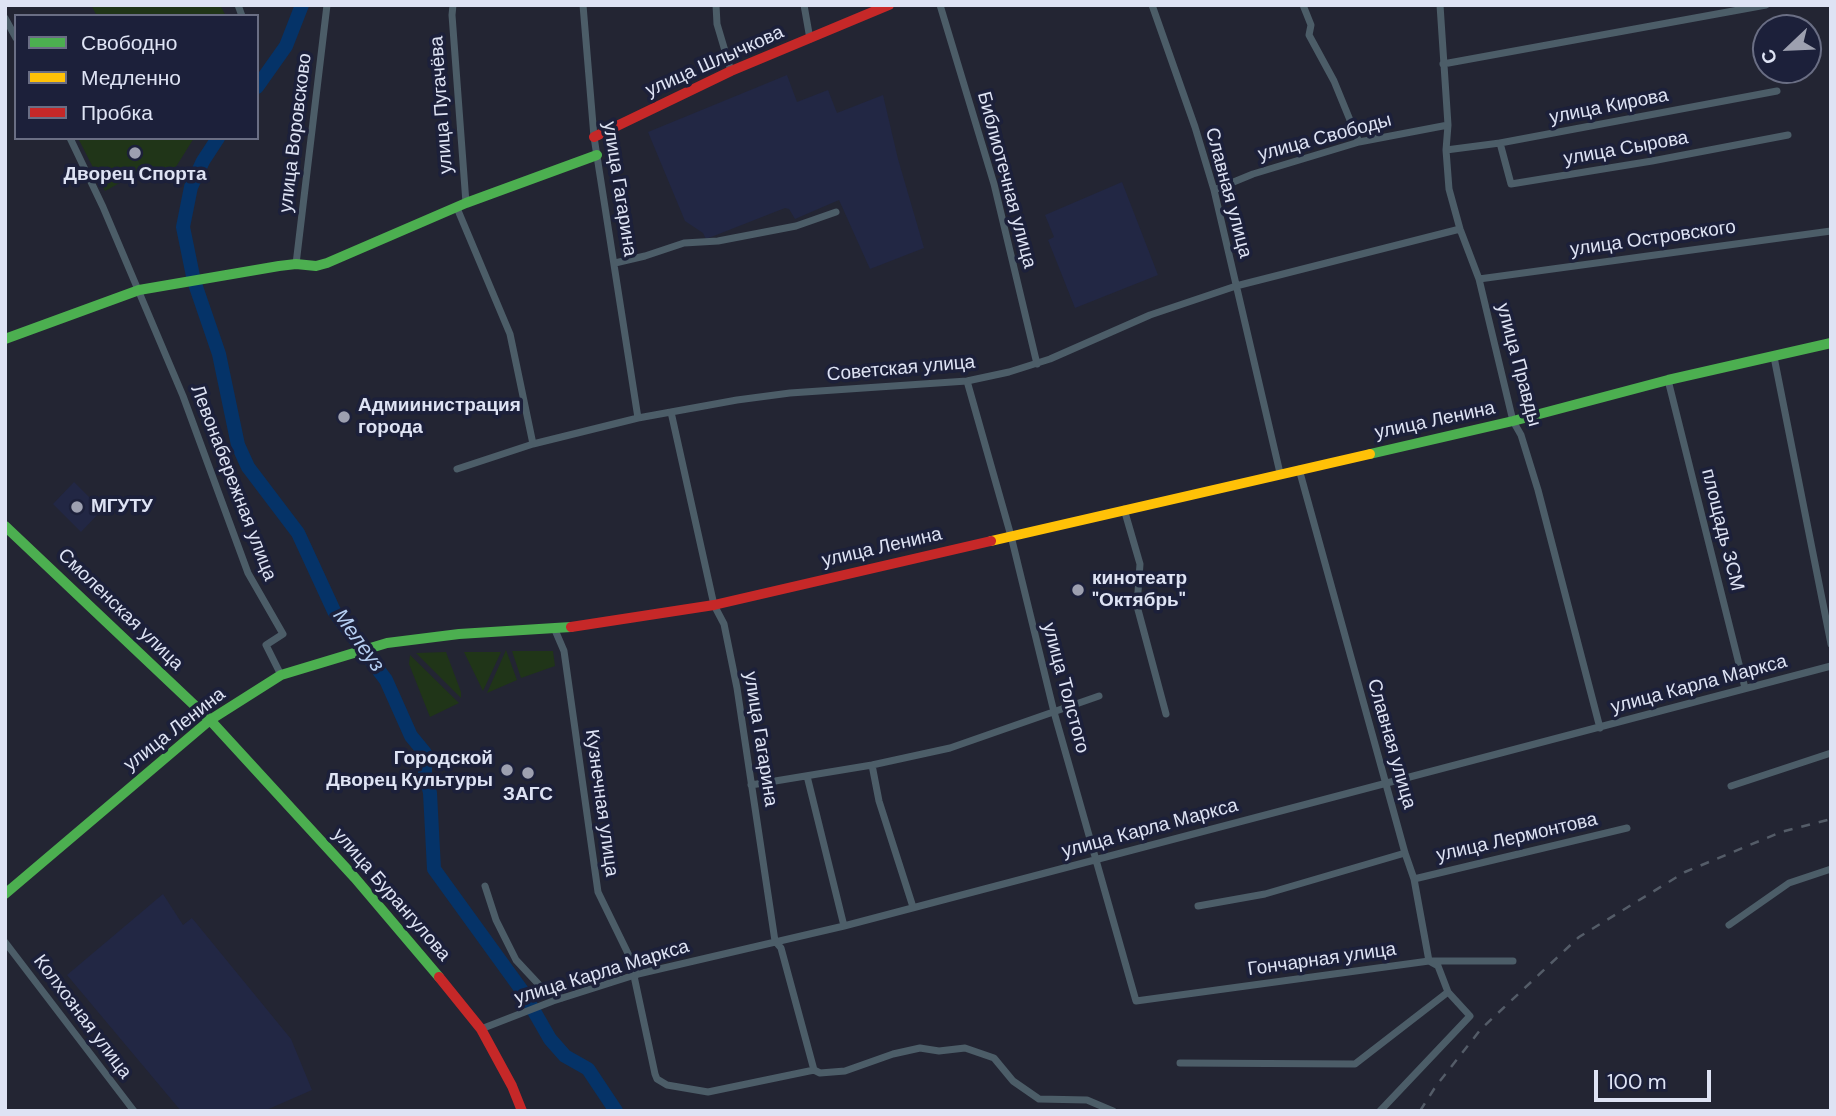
<!DOCTYPE html>
<meta charset="utf-8">
<style>
body{margin:0}
#map{position:relative;width:1836px;height:1116px;overflow:hidden;background:#232533;font-family:"DM Sans",sans-serif}
canvas{display:block}
.frame{position:absolute;inset:0;border:7px solid #dee3f4;pointer-events:none}
.legend{position:absolute;left:14px;top:14px;width:245px;height:126px;box-sizing:border-box;background:#1c203a;border:2px solid #6a6e84;margin:0;padding:9px 12px;list-style:none;font-size:21px;color:#dee3f4}
.legend li{display:flex;align-items:center;gap:14px;height:35px}
.legend b{width:35px;border:2px solid #6a6e84}
.north{position:absolute;left:1752px;top:14px;width:70px;height:70px;box-sizing:border-box;background:#1c203a;border:2px solid #6a6e84;border-radius:50%;rotate:247deg;font-size:19px;font-weight:700;line-height:28px;text-align:center;color:#dee3f4}
.north::after{content:'';display:block;margin:auto;width:24px;height:32px;background:#9da0b0;clip-path:polygon(50% 0,100% 100%,50% 72%,0 100%)}
.scale{position:absolute;left:1594px;top:1070px;width:117px;height:32px;box-sizing:border-box;border:4px solid #dee3f4;border-top:0;padding-left:9px;font-size:21px;line-height:24px;white-space:nowrap;color:#dee3f4;-webkit-text-stroke:5px #1c203a;paint-order:stroke}
</style>
<div id="map">
<canvas width="1836" height="1116"></canvas>
<div class="frame"></div>
<ul class="legend">
<li><b style="height:9px;background:#4caf50"></b>Свободно</li>
<li><b style="height:9px;background:#ffc107"></b>Медленно</li>
<li><b style="height:9px;background:#c62828"></b>Пробка</li>
</ul>
<div class="north">С</div>
<div class="scale">100 m</div>
</div>
<script>
const g = document.querySelector('canvas').getContext('2d');
g.lineJoin = 'round';
function fill(path, color) { g.fillStyle = color; g.fill(path, 'evenodd'); }
const shape = rows => new Path2D(rows.map(r => 'M' + r).join(''));
function stroke(path, color, width, dash) { g.strokeStyle = color; g.lineWidth = width; g.lineCap = dash ? 'butt' : 'round'; g.setLineDash(dash || []); g.stroke(path); }
function write(font, color, halo, rows, align = 'center') {
  g.font = font + ' "DM Sans",sans-serif'; g.lineWidth = 7; g.setLineDash([]); g.textBaseline = 'middle'; g.strokeStyle = halo; g.fillStyle = color; for (const [text, x, y, turn = 0] of rows) {
    g.save(); g.translate(x, y); g.rotate((+turn || 0) * Math.PI / 180); g.textAlign = isNaN(turn) ? turn : align; if (halo) g.strokeText(text, 0, 0); g.fillText(text, 0, 0); g.restore();
  }
}
fill(shape([
 [787,75,797,102,828,90,837,113,883,95,898,159,924,248,870,269,839,200,795,219,789,209,785,208,706,239,703,233,685,221,648,132],
 [1122,182,1158,275,1075,308,1048,240,1054,237,1045,215],
 [74,482,102,510,81,532,53,504],
 [163,894,183,925,192,918,291,1039,312,1090,264,1111,181,1111,67,975]
]), '#222744');
fill(shape([
 [91,5,220,5,226,16,97,16],
 [78,138,194,138,174,170,147,168,105,191],
 [506,650,517,680,487,693],
 [512,651,553,651,555,666,521,678],
 [446,652,461,692,461,698,416,653],
 [464,652,501,652,483,691],
 [410,655,459,703,430,717,409,664]
]), '#203518');
stroke(shape([
 [257,87,286,46,302,5],
 [218,138,203,161,191,187,183,227,194,281,219,354,238,445,248,467,298,533,334,611,386,680,411,736,425,753,425,772,430,793,434,869,523,992,550,1039,565,1056,588,1069,616,1111]
]), '#053368', 14);
stroke(shape([
 [238,5,242,16],
 [453,5,452,15,466,203],
 [583,5,594,137,638,418],
 [716,5,717,24,731,71],
 [804,5,810,39],
 [940,5,994,184,1037,364],
 [1152,5,1195,127,1214,190,1280,473],
 [1303,5,1311,25,1309,35,1334,81,1359,142],
 [1440,5,1448,125,1446,150,1449,189,1460,229,1479,279,1513,421,1521,435,1538,490,1600,728],
 [5,18,16,38],
 [1443,64,1766,5],
 [70,138,103,207,183,396,248,573,283,634,266,645,281,675],
 [1500,143,1511,184,1652,161,1788,135],
 [1446,150,1500,143,1777,91],
 [1214,190,1253,174,1359,142,1448,125],
 [457,208,510,334,533,444],
 [615,263,645,256,684,243,718,241,796,226,836,212],
 [296,264,327,5],
 [1479,279,1831,231],
 [1774,357,1831,644],
 [1668,380,1745,688],
 [967,381,1011,536,1054,712,1136,1001,1429,961,1513,961],
 [671,412,714,605,724,624,737,688,775,941,781,948,814,1070],
 [457,469,533,444,638,418,737,400,790,393,967,381,1009,372,1050,359,1150,315,1236,286,1460,229],
 [1299,469,1405,853,1414,879,1429,961,1438,966,1448,992,1470,1016,1380,1111],
 [1124,509,1140,564,1137,606,1166,714],
 [555,630,564,651,598,892,638,974],
 [872,765,879,801,913,907],
 [807,776,844,926],
 [751,785,872,765,950,748,1099,696],
 [1731,786,1831,753],
 [1414,879,1627,828],
 [485,886,496,920,516,960,543,989,562,998],
 [1198,906,1265,894,1405,853],
 [1729,925,1789,883,1831,869],
 [5,942,134,1111],
 [634,976,655,1074,657,1079,667,1085,708,1092,814,1070],
 [481,1029,553,1001,638,974,844,926,1831,666],
 [1180,1063,1355,1064,1448,992],
 [814,1070,820,1073,845,1071,893,1054,920,1048,939,1051,965,1048,994,1058,1013,1081,1039,1099,1087,1100,1113,1111]
]), '#4c5d68', 7);
stroke(shape([
 [5,339,139,290,279,266,296,264,316,266,327,263,466,203,597,155],
 [1370,454,1513,421,1668,380,1831,343],
 [5,526,210,720,355,878,439,977],
 [5,894,210,720,281,675,387,643,459,634,571,627]
]), '#4caf50', 10);
stroke(shape([
 [991,541,1370,454]
]), '#ffc107', 10);
stroke(shape([
 [594,137,731,71,889,5],
 [571,627,714,605,991,541],
 [439,977,481,1029,512,1086,522,1111]
]), '#c62828', 10);
stroke(shape([
 [1420,1111,1436,1086,1481,1029,1579,937,1685,872,1781,832,1831,819]
]), '#545c68', 2.5, [9, 9]);
for (const [x, y, r, color] of [
 [135,153,7,"#9da0b0"],
 [344,417,7,"#9da0b0"],
 [77,507,7,"#9da0b0"],
 [1078,590,7,"#9da0b0"],
 [507,770,7,"#9da0b0"],
 [528,773,7,"#9da0b0"]
]) { const dot = new Path2D(); dot.arc(x, y, r, 0, 2 * Math.PI); g.fillStyle = color; g.fill(dot); stroke(dot, '#1c203a', 2.5); }
write('19px', '#dee3f4', '#1c203a', [
 ["улица Шлычкова",715,62,-24],
 ["улица Пугачёва",442,105,-94],
 ["улица Кирова",1609,107,-11],
 ["улица Воровсково",296,133,-83],
 ["улица Свободы",1325,138,-15],
 ["улица Сырова",1626,149,-10],
 ["Библиотечная улица",1006,180,75],
 ["улица Гагарина",619,189,81],
 ["Славная улица",1228,193,75],
 ["улица Островского",1653,239,-8],
 ["улица Правды",1518,365,75],
 ["Советская улица",901,369,-5],
 ["улица Ленина",1435,421,-12],
 ["Левонабережная улица",233,483,69],
 ["площадь ЗСМ",1722,530,76],
 ["улица Ленина",882,548,-13],
 ["Смоленская улица",120,610,44],
 ["улица Карла Маркса",1699,685,-15],
 ["улица Толстого",1065,688,75],
 ["улица Ленина",175,730,-38],
 ["улица Гагарина",760,739,81],
 ["Славная улица",1391,744,74],
 ["Кузнечная улица",601,803,82],
 ["улица Карла Маркса",1150,829,-15],
 ["улица Лермонтова",1517,838,-13],
 ["улица Бурангулова",391,895,49],
 ["Гончарная улица",1322,960,-8],
 ["улица Карла Маркса",602,973,-17],
 ["Колхозная улица",82,1017,53]
]);
write('bold 19px', '#dee3f4', '#1c203a', [
 ["Дворец Спорта",135,175,"center"],
 ["Адмиинистрация",358,406],
 ["города",358,428],
 ["МГУТУ",91,507],
 ["кинотеатр",1092,579],
 ["\"Октябрь\"",1092,601],
 ["Городской",493,759,"right"],
 ["Дворец Культуры",493,781,"right"],
 ["ЗАГС",528,795,"center"]
], 'left');
write('italic 21px', '#b5cef1', '#1c203a', [
 ["Мелеуз",358,641,54]
]);
</script>
